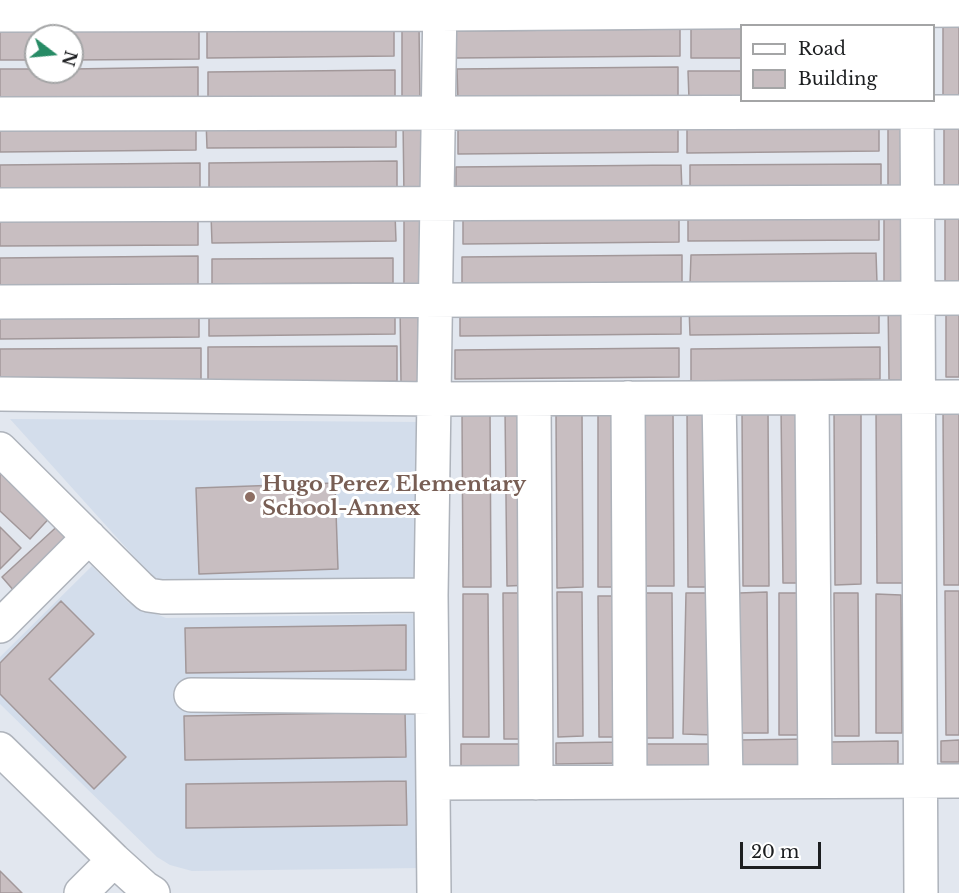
<!DOCTYPE html>
<style>
body{margin:0}
#map{position:relative;width:959px;height:893px;overflow:hidden;background:#e2e7ef;font-family:"Libre Baskerville",serif}
canvas{display:block}
.legend{position:absolute;left:740px;top:24px;width:195px;height:78px;box-sizing:border-box;background:#fff;border:2px solid #a4a5a6;margin:0;padding:8px 10px;list-style:none;font-size:18px;color:#1c1e20}
.legend li{display:flex;align-items:center;gap:12px;height:30px}
.legend b{width:30px;border:2px solid #a4a5a6}
.north{position:absolute;left:24px;top:24px;width:60px;height:60px;box-sizing:border-box;background:#fff;border:2px solid #a4a5a6;border-radius:50%;rotate:106deg;font-size:16px;font-weight:700;line-height:24px;text-align:center;color:#1c1e20}
.north::after{content:'';display:block;margin:auto;width:21px;height:27px;background:#278b65;clip-path:polygon(50% 0,100% 100%,50% 72%,0 100%)}
.scale{position:absolute;left:740px;top:842px;width:81px;height:27px;box-sizing:border-box;border:3px solid #1c1e20;border-top:0;padding-left:8px;font-size:18px;line-height:21px;white-space:nowrap;color:#1c1e20;-webkit-text-stroke:4px #fff;paint-order:stroke}
</style>
<div id="map">
<canvas width="959" height="893"></canvas>
<ul class="legend">
<li><b style="height:8px;background:#fff"></b>Road</li>
<li><b style="height:16px;background:#c8bec1"></b>Building</li>
</ul>
<div class="north">N</div>
<div class="scale">20 m</div>
</div>
<script>
const g = document.querySelector('canvas').getContext('2d');
g.lineJoin = 'round';
function fill(path, color) { g.fillStyle = color; g.fill(path, 'evenodd'); }
const shape = rows => new Path2D(rows.map(r => 'M' + r).join(''));
function stroke(path, color, width, dash) { g.strokeStyle = color; g.lineWidth = width; g.lineCap = dash ? 'butt' : 'round'; g.setLineDash(dash || []); g.stroke(path); }
function write(font, color, halo, rows, align = 'center') {
  g.font = font + ' "Libre Baskerville",serif'; g.lineWidth = 6; g.setLineDash([]); g.textBaseline = 'middle'; g.strokeStyle = halo; g.fillStyle = color; for (const [text, x, y, turn = 0] of rows) {
    g.save(); g.translate(x, y); g.rotate((+turn || 0) * Math.PI / 180); g.textAlign = isNaN(turn) ? turn : align; if (halo) g.strokeText(text, 0, 0); g.fillText(text, 0, 0); g.restore();
  }
}
fill(shape([
 [10,419,421,422,418,580,171,582,158,580,147,571],
 [92,566,129,603,166,618,417,614,421,868,192,871,170,865,157,857,0,704,0,657]
]), '#d3ddeb');
const building = shape([
 [943,22,959,22,959,100,943,100,943,22],
 [402,25,419,25,420,104,402,104,402,25],
 [199,26,199,59,72,60,72,36,36,36,36,60,0,60,0,28,199,26],
 [394,26,394,56,207,58,207,28,394,26],
 [742,28,742,58,691,58,691,29,742,28],
 [680,29,680,56,455,58,455,31,680,29],
 [198,67,198,101,0,102,0,69,36,69,36,72,72,72,72,69,198,67],
 [678,67,678,99,458,101,457,69,678,67],
 [395,70,395,96,208,98,208,72,395,70],
 [688,71,742,71,742,100,689,100,688,71],
 [888,114,901,114,901,193,888,193,888,114],
 [944,116,959,116,959,195,944,196,944,116],
 [196,118,196,150,0,152,0,119,196,118],
 [396,118,396,147,207,148,206,120,396,118],
 [678,119,678,152,458,154,458,121,678,119],
 [403,120,422,120,422,198,404,198,403,120],
 [879,121,879,151,687,153,687,123,879,121],
 [397,161,397,190,209,191,209,163,397,161],
 [200,163,200,190,0,192,0,165,200,163],
 [881,164,881,191,690,192,690,165,881,164],
 [681,165,682,192,456,194,456,167,681,165],
 [884,205,901,205,902,290,884,290,884,205],
 [945,207,959,207,959,285,945,285,945,207],
 [420,208,421,286,404,286,404,209,420,208],
 [198,209,198,245,0,246,0,211,198,209],
 [679,212,679,242,463,244,463,213,679,212],
 [395,213,396,241,212,243,211,215,395,213],
 [879,213,879,240,688,241,688,214,879,213],
 [876,253,877,283,690,284,691,255,876,253],
 [682,255,682,282,462,284,462,257,682,255],
 [198,256,198,287,0,289,0,258,198,256],
 [393,258,393,283,212,284,212,259,393,258],
 [946,300,959,300,959,377,946,377,946,300],
 [888,301,904,301,905,380,889,380,888,301],
 [400,304,418,304,419,383,401,383,400,304],
 [879,304,879,333,690,335,689,306,879,304],
 [199,305,199,337,0,339,0,307,199,305],
 [395,305,395,334,209,336,209,307,395,305],
 [681,305,681,334,460,336,460,307,681,305],
 [397,346,397,381,208,382,208,347,397,346],
 [880,347,880,379,691,381,691,349,880,347],
 [201,348,201,380,0,382,0,349,201,348],
 [679,348,679,377,455,379,455,350,679,348],
 [781,407,810,407,811,583,783,583,781,407],
 [687,408,716,408,717,587,688,587,687,408],
 [861,408,861,584,835,585,834,409,861,408],
 [959,408,959,585,944,585,943,409,959,408],
 [490,409,491,587,463,587,462,410,490,409],
 [505,409,532,409,533,585,507,586,505,409],
 [742,409,768,409,769,586,743,586,742,409],
 [876,409,905,409,906,583,877,583,876,409],
 [598,410,625,410,626,587,598,587,598,410],
 [644,410,673,410,674,586,645,586,644,410],
 [582,411,583,587,557,588,556,412,582,411],
 [0,461,55,512,30,539,0,511,0,461],
 [335,483,338,569,199,574,196,488,335,483],
 [63,521,77,535,15,592,2,577,63,521],
 [0,527,21,548,0,569,0,527],
 [945,591,959,591,959,735,946,735,945,591],
 [557,592,582,592,583,736,558,737,557,592],
 [767,592,768,733,740,733,739,593,767,592],
 [503,593,530,593,531,739,504,739,503,593],
 [643,593,672,593,673,738,644,738,643,593],
 [686,593,717,593,714,735,683,734,686,593],
 [779,593,808,593,809,735,779,735,779,593],
 [834,593,858,593,859,736,835,736,834,593],
 [463,594,488,594,489,737,463,737,463,594],
 [876,594,901,595,902,733,876,733,876,594],
 [598,596,621,596,622,737,599,737,598,596],
 [61,601,94,634,49,679,126,757,94,789,0,694,0,663,61,601],
 [406,625,406,670,186,673,185,628,406,625],
 [405,712,406,757,185,760,184,716,405,712],
 [811,739,811,766,738,766,738,740,811,739],
 [959,740,959,762,941,762,941,741,959,740],
 [898,741,898,764,828,765,828,742,898,741],
 [622,742,621,763,556,764,556,743,622,742],
 [461,744,532,744,533,767,461,768,461,744],
 [642,744,721,744,721,772,642,773,642,744],
 [406,781,407,825,186,828,186,784,406,781],
 [0,871,22,893,0,893,0,871]
]);
fill(building, '#c8bec1');
stroke(building, '#a2989a', 1.5);
const minor = shape([
 [0,15,440,14,959,10],
 [917,100,921,893],
 [0,114,959,112],
 [0,205,959,202],
 [0,302,959,298],
 [0,394,435,399,959,397],
 [628,398,630,782],
 [719,398,726,782],
 [812,398,815,781],
 [534,399,536,783],
 [0,449,139,587,148,595,162,597,431,595],
 [0,626,89,537],
 [191,695,432,697],
 [0,749,114,860,145,888,153,893],
 [433,783,959,781],
 [81,893,114,860],
 [434,893,431,595,440,0]
]);
stroke(minor, '#aeb3bb', 36);
stroke(minor, '#fff', 33);
for (const [x, y, r, color] of [
 [250,497,6,"#8d6e63"]
]) { const dot = new Path2D(); dot.arc(x, y, r, 0, 2 * Math.PI); g.fillStyle = color; g.fill(dot); stroke(dot, '#fff', 2); }
write('bold 21px', '#785e54', '#fff', [
 ["Hugo Perez Elementary",262,485],
 ["School-Annex",262,509]
], 'left');
</script>
